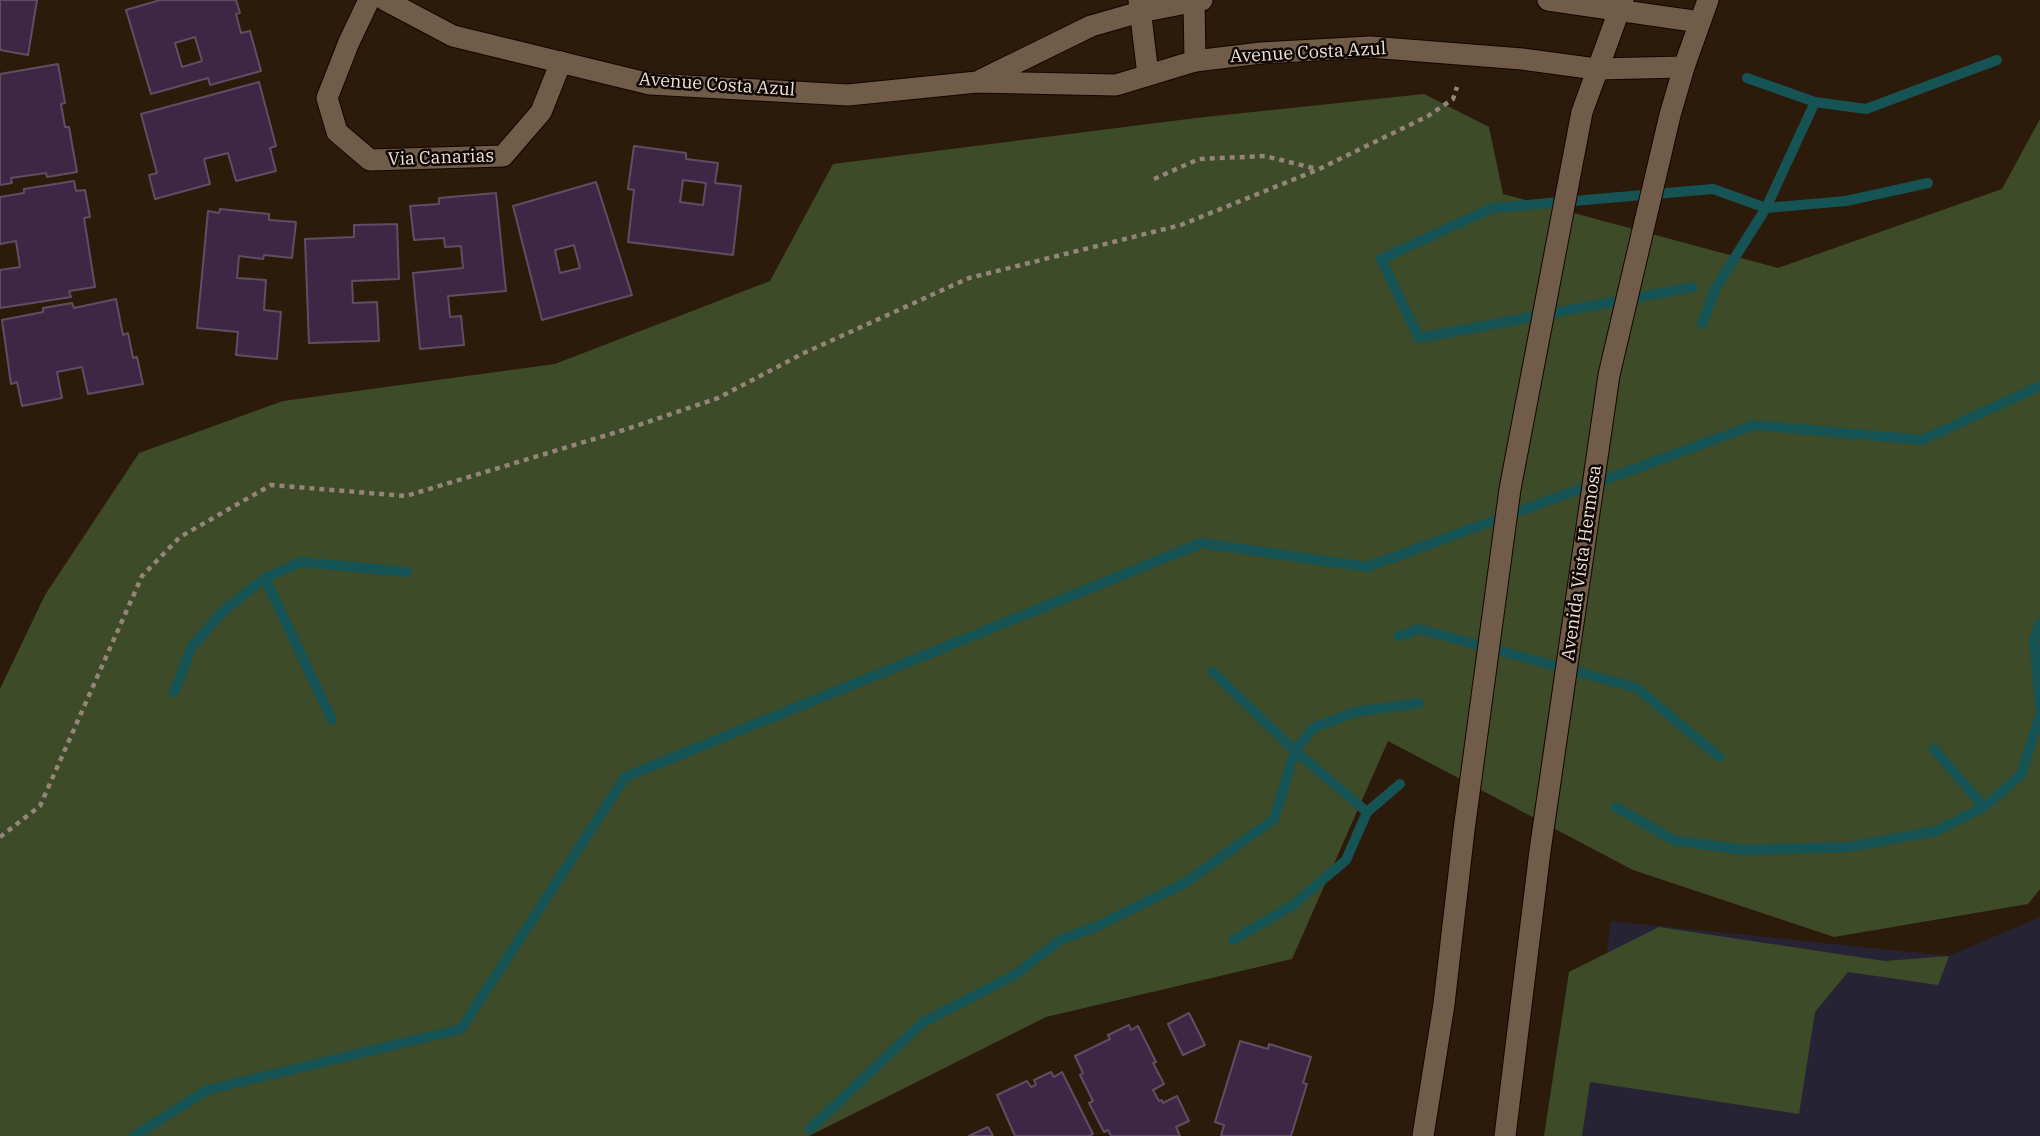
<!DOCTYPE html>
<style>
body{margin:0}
canvas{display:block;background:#2c1b0a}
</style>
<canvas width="2040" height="1136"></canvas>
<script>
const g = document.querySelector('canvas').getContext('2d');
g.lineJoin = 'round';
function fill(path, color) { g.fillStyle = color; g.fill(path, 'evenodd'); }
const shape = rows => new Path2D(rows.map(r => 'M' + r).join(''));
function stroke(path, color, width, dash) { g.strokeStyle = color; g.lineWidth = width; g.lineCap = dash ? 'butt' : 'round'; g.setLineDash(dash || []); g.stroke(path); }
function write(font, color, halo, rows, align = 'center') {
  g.font = font + ' "IBM Plex Serif",serif'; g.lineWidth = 5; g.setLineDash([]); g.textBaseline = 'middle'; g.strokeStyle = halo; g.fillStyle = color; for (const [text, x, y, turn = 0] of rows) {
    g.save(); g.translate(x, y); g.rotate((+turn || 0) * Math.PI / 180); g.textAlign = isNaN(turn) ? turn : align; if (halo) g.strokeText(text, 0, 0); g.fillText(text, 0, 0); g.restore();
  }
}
fill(shape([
 [2040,917,2040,1136,1582,1136,1611,921,1949,956]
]), '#262434');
fill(shape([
 [1424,94,1489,127,1503,194,1778,268,2002,189,2040,119,2040,889,2028,904,1834,937,1633,870,1388,741,1292,959,1046,1017,809,1136,0,1136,0,689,45,595,139,453,283,401,555,364,770,281,833,164,1196,118],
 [1659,927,1885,961,1949,956,1938,985,1848,972,1815,1012,1799,1114,1590,1082,1582,1136,1544,1136,1569,972]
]), '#3d4b28');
stroke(shape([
 [1747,78,1815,102,1866,109,1997,60],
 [1693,287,1419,338,1381,259,1492,208,1713,189,1766,208,1846,201,1928,183],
 [1702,324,1715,289,1766,208,1815,102],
 [265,578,332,720],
 [2040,623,2034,640,2040,707],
 [1399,636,1419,629,1637,688,1719,757],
 [1213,672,1295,751,1367,812],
 [174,692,191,648,221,613,265,578,301,562,407,572],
 [1934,749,1984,807],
 [1616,807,1673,840,1743,850,1849,847,1936,831,1984,807,2021,775,2040,715],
 [1233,940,1293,905,1346,860,1367,812,1400,784],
 [810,1129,922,1023,1016,974,1060,940,1095,927,1185,883,1274,819,1295,751,1313,728,1355,712,1419,703],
 [134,1136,207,1090,461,1029,625,777,1201,543,1367,567,1754,425,1922,440,2040,386]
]), '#155354', 10);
const building = shape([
 [0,0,37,0,28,55,0,50,0,0],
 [160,0,236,0,240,13,236,14,241,33,250,31,261,71,210,85,208,78,151,94,126,10,160,0],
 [195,37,202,61,182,67,175,43,195,37],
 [58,64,65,103,61,104,65,127,69,127,77,172,47,177,46,173,11,178,12,183,0,185,0,74,58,64],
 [259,82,276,146,270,148,276,171,236,181,228,153,204,159,210,184,155,199,149,175,157,173,141,114,259,82],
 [634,146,686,153,686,159,718,163,715,183,741,186,733,255,628,242,634,190,628,189,634,146],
 [683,180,706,183,703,205,680,202,683,180],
 [74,181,76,191,85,190,90,217,84,218,95,287,69,291,71,297,0,308,0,270,20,267,16,241,0,244,0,197,24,193,24,189,74,181],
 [596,182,632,295,542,320,513,206,596,182],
 [574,245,580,268,560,273,555,250,574,245],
 [496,193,506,291,448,296,450,317,461,316,464,345,420,349,413,273,463,268,461,246,445,247,444,238,414,240,410,206,439,204,439,198,496,193],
 [220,209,269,214,269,220,296,222,292,258,264,255,263,259,239,256,237,278,266,280,264,310,281,312,277,359,236,355,238,332,197,328,208,211,219,213,220,209],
 [397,224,399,279,352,281,353,303,377,302,379,341,309,343,305,239,354,237,354,225,397,224],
 [116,299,123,335,128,333,133,358,137,357,143,384,88,394,82,367,57,372,62,398,22,406,17,382,11,384,2,320,43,312,43,308,72,303,74,308,116,299],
 [1189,1013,1205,1045,1183,1055,1168,1024,1189,1013],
 [1129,1025,1131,1030,1138,1026,1156,1062,1153,1063,1164,1084,1153,1090,1159,1101,1162,1100,1163,1103,1177,1096,1189,1121,1176,1127,1180,1136,1111,1136,1108,1130,1104,1132,1089,1103,1093,1101,1080,1075,1083,1073,1075,1056,1110,1039,1108,1035,1129,1025],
 [1240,1041,1268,1049,1269,1044,1311,1057,1303,1083,1307,1084,1291,1136,1221,1136,1224,1125,1215,1122,1240,1041],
 [1051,1072,1054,1077,1062,1072,1093,1134,1089,1136,1015,1136,997,1095,1027,1081,1031,1087,1036,1085,1034,1080,1051,1072],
 [988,1127,993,1136,969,1136,988,1127]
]);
fill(building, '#3e2745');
stroke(building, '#5e4e64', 2);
const minor = shape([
 [369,0,349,42,327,98,337,132,370,160,503,156,541,112,561,62],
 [1139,0,1148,75],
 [1194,0,1195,61]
]);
const tertiary = shape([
 [385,0,453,36,650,84,848,95,977,82,1116,85,1195,61,1261,53,1370,47,1522,59,1596,69,1684,67],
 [1548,0,1700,22],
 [981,80,1091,26,1140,12,1202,0]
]);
const secondary = shape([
 [1423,1136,1444,1004,1464,830,1510,489,1582,112,1623,0],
 [1505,1136,1540,851,1609,375,1670,115,1684,67,1708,0]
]);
stroke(minor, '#140500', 23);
stroke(tertiary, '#140500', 23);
stroke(secondary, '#140500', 23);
stroke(shape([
 [1154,179,1199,159,1265,156,1317,169],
 [0,837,40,806,142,576,180,537,271,485,406,496,627,429,718,398,804,353,969,278,1181,225,1317,170,1428,116,1453,99,1457,87]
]), '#948578', 4.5, [5, 5]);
stroke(minor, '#715c4a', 21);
stroke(tertiary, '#715c4a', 21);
stroke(secondary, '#715c4a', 21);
write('18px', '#eee1d7', '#0e0703', [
 ["Avenue Costa Azul",1308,53,-3],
 ["Avenue Costa Azul",717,85,4],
 ["Via Canarias",441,158,-2],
 ["Avenida Vista Hermosa",1582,563,-82]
]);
</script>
